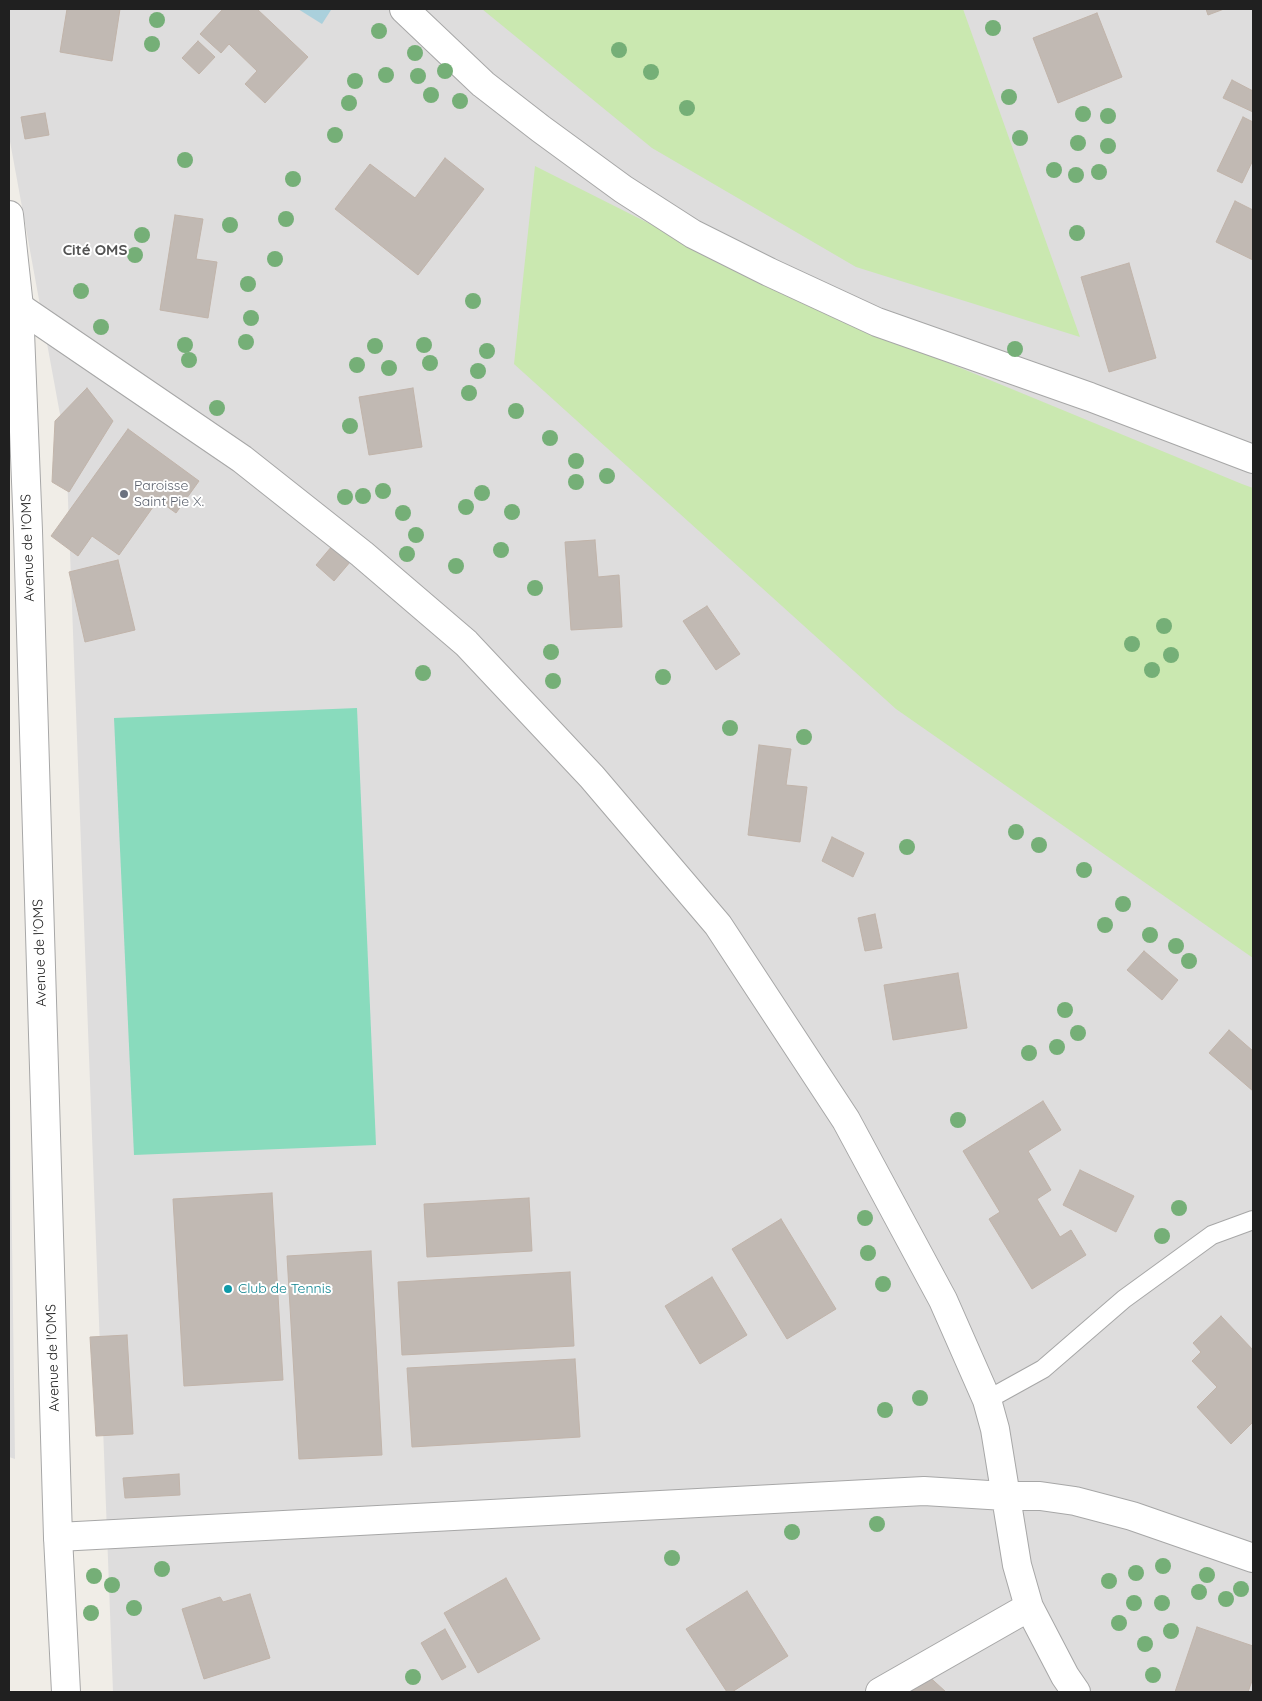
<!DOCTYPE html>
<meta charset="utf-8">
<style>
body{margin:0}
#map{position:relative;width:1262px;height:1701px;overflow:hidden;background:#f0ede7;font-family:Quicksand,sans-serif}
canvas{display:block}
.frame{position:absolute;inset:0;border:10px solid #202020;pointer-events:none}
</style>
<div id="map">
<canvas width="1262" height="1701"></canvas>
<div class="frame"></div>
</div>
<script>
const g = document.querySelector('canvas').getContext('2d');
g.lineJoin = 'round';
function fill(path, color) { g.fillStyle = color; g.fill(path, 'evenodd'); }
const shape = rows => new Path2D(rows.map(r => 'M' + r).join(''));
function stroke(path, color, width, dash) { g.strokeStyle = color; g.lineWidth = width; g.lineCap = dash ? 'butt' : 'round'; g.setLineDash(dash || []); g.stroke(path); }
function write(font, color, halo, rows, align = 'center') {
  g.font = font + ' Quicksand,sans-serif'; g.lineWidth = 4; g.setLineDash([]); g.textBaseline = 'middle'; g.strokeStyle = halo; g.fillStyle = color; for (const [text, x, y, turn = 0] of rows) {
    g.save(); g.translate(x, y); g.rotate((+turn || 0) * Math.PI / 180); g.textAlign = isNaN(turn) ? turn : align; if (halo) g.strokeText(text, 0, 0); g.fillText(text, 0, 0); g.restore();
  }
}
fill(shape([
 [9,9,1253,9,1253,1692,113,1692,66,447,9,136],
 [9,1017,15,1459,9,1457]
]), '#dedddd');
fill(shape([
 [482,9,963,9,1080,337,856,267,652,148],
 [535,166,825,312,1242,484,1253,488,1253,958,896,709,514,364]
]), '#cae8b0');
fill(shape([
 [357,708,376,1145,134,1155,114,718]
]), '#89dbbd');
fill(shape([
 [298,9,329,9,331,10,322,24]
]), '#aad0dc');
const building = shape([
 [67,9,120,9,112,61,60,52,67,9],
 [223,9,257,9,308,57,265,103,245,84,257,71,229,44,221,53,200,34,223,9],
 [1206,9,1224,9,1208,15,1206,9],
 [1097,13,1122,77,1058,103,1033,38,1097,13],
 [198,41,215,57,199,74,182,58,198,41],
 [1232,80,1253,91,1253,112,1223,98,1232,80],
 [45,113,49,135,25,139,21,117,45,113],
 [1243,117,1253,122,1253,160,1242,183,1217,171,1243,117],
 [445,158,484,189,418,275,335,209,370,164,415,198,445,158],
 [1235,201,1253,210,1253,260,1216,242,1235,201],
 [175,215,203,219,196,259,217,262,208,318,160,310,175,215],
 [1129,263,1156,358,1109,372,1081,277,1129,263],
 [87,388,113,421,69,492,52,482,55,421,87,388],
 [413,388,422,447,369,455,359,397,413,388],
 [128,429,199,481,176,513,158,500,119,555,92,536,78,556,51,536,128,429],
 [338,539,356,555,334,581,316,565,338,539],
 [595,540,598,577,619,575,622,627,571,630,565,542,595,540],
 [118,560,135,630,85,642,69,572,118,560],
 [707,606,740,654,716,670,683,621,707,606],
 [759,745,791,749,786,785,807,787,800,842,748,835,759,745],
 [832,837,864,853,853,877,822,861,832,837],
 [875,914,882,948,865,951,858,918,875,914],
 [1144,951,1178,980,1162,1000,1127,970,1144,951],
 [958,973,967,1028,893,1040,884,985,958,973],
 [1229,1030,1253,1051,1253,1091,1209,1053,1229,1030],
 [1043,1101,1061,1130,1028,1151,1051,1190,1037,1199,1060,1237,1071,1230,1086,1255,1032,1289,989,1219,1000,1212,963,1151,1043,1101],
 [1080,1170,1134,1196,1116,1232,1063,1205,1080,1170],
 [272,1193,283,1380,184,1386,173,1199,272,1193],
 [529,1198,532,1251,427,1257,424,1204,529,1198],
 [781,1219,836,1309,787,1339,732,1249,781,1219],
 [371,1251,382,1455,299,1459,287,1256,371,1251],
 [570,1272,574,1346,402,1355,398,1282,570,1272],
 [712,1277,747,1335,700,1364,665,1306,712,1277],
 [1221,1316,1253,1350,1253,1422,1231,1444,1197,1407,1217,1387,1192,1361,1201,1352,1193,1343,1221,1316],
 [127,1335,133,1434,96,1436,90,1337,127,1335],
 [575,1359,580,1437,412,1447,407,1368,575,1359],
 [179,1474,180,1495,125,1498,123,1478,179,1474],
 [506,1578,540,1639,478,1673,444,1613,506,1578],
 [747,1591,788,1656,732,1692,727,1692,686,1629,747,1591],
 [250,1594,270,1658,204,1679,182,1609,220,1597,223,1602,250,1594],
 [1197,1627,1253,1646,1253,1678,1248,1692,1175,1692,1197,1627],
 [445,1629,466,1667,442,1680,421,1643,445,1629],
 [924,1672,946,1692,907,1692,924,1672]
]);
fill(building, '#c1b9b3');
stroke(building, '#c1b4aa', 1);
const service = shape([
 [987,1400,1043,1369,1124,1299,1212,1235,1253,1220]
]);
const minor = shape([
 [404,9,483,84,541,129,623,189,693,234,769,272,877,322,1090,397,1253,459],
 [19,307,242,459,362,554,466,643,592,777,718,925,846,1120,943,1300,987,1400,995,1429,1017,1565,1029,1607,1065,1676,1076,1692],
 [58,1537,924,1491,1005,1496,1040,1496,1075,1501,1132,1516,1253,1558],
 [880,1692,1029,1607]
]);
const tertiary = shape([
 [9,215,19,307,28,531,58,1537,66,1692]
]);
stroke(service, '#a7a7a7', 20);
stroke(minor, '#a7a7a7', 30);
stroke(tertiary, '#a7a7a7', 30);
stroke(service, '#fff', 18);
stroke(minor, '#fff', 28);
stroke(tertiary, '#fff', 28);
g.fillStyle = '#75af77';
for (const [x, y] of [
 [157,20],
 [993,28],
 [379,31],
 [152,44],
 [619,50],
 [415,53],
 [445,71],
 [651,72],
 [386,75],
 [418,76],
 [355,81],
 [431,95],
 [1009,97],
 [460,101],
 [349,103],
 [687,108],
 [1083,114],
 [1108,116],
 [335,135],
 [1020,138],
 [1078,143],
 [1108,146],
 [185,160],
 [1054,170],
 [1099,172],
 [1076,175],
 [293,179],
 [286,219],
 [230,225],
 [1077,233],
 [142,235],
 [135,255],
 [275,259],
 [248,284],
 [81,291],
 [473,301],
 [251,318],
 [101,327],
 [246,342],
 [185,345],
 [424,345],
 [375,346],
 [1015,349],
 [487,351],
 [189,360],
 [430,363],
 [357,365],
 [389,368],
 [478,371],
 [469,393],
 [217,408],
 [516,411],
 [350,426],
 [550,438],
 [576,461],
 [607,476],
 [576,482],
 [383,491],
 [482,493],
 [363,496],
 [345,497],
 [466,507],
 [512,512],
 [403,513],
 [416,535],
 [501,550],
 [407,554],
 [456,566],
 [535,588],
 [1164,626],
 [1132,644],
 [551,652],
 [1171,655],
 [1152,670],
 [423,673],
 [663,677],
 [553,681],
 [730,728],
 [804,737],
 [1016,832],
 [1039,845],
 [907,847],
 [1084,870],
 [1123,904],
 [1105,925],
 [1150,935],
 [1176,946],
 [1189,961],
 [1065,1010],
 [1078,1033],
 [1057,1047],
 [1029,1053],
 [958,1120],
 [1179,1208],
 [865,1218],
 [1162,1236],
 [868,1253],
 [883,1284],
 [920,1398],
 [885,1410],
 [877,1524],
 [792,1532],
 [672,1558],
 [1163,1566],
 [162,1569],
 [1136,1573],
 [1207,1575],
 [94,1576],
 [1109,1581],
 [112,1585],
 [1241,1589],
 [1199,1592],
 [1226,1599],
 [1134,1603],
 [1162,1603],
 [134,1608],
 [91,1613],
 [1119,1623],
 [1171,1631],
 [1145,1644],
 [1153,1675],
 [413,1677]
]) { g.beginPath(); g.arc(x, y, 8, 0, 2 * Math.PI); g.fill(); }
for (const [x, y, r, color] of [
 [124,494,5,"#6b7280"],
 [228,1289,5,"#0f9aa8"]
]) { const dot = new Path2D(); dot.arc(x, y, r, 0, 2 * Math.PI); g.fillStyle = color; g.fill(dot); stroke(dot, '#fff', 2); }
write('14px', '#5b616d', '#fff', [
 ["Paroisse",134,486],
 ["Saint Pie X.",134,502]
], 'left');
write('14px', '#202020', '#fff', [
 ["Avenue de l'OMS",28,548,-92],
 ["Avenue de l'OMS",40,953,-92],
 ["Avenue de l'OMS",53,1358,-92]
]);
write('14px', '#0d838f', '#fff', [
 ["Club de Tennis",238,1289]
], 'left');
write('bold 15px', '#535353', '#fff', [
 ["Cité OMS",95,250]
]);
</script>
